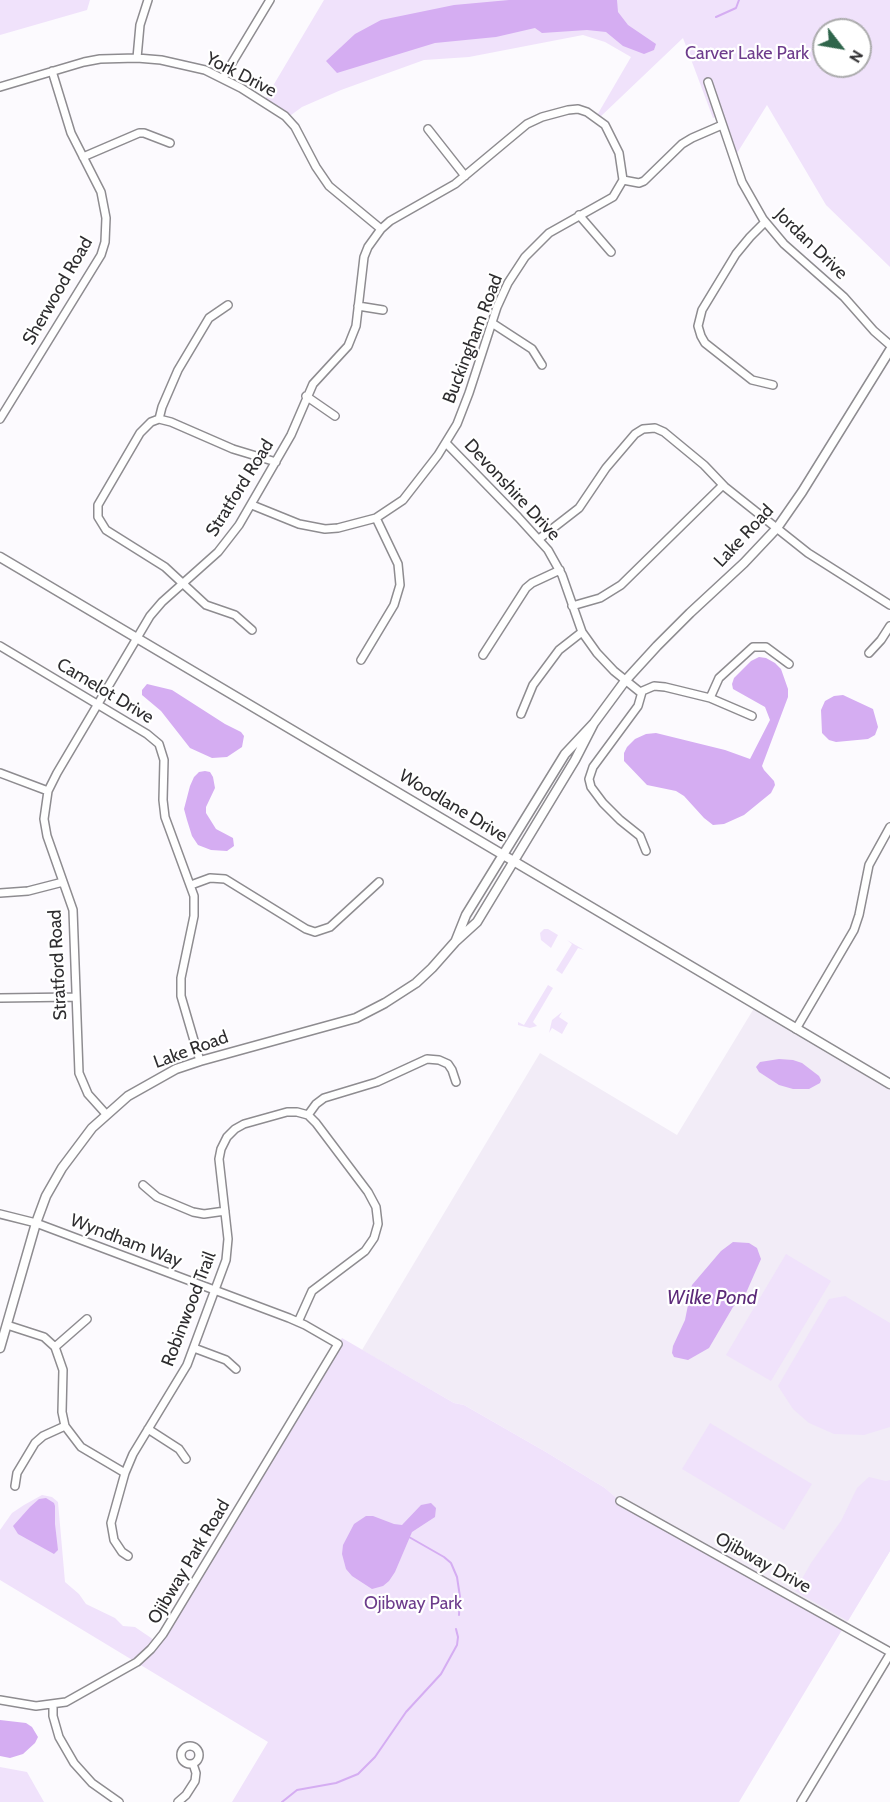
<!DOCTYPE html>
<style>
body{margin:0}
#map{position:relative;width:890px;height:1802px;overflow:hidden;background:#fcfafe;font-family:Cabin,sans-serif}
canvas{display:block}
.north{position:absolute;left:812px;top:18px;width:60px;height:60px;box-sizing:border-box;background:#fff;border:2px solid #ababac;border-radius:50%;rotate:121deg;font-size:16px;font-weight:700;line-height:24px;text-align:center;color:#2e2d2f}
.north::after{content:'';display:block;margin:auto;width:21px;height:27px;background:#2f654b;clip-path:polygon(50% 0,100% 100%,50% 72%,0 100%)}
</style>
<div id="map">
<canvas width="890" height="1802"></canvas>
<div class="north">N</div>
</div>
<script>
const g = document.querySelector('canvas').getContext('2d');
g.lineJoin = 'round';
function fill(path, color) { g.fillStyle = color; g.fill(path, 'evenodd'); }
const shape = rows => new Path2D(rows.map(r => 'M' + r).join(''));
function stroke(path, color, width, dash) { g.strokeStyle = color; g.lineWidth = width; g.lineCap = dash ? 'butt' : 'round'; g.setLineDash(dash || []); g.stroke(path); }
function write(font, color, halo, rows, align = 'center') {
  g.font = font + ' Cabin,sans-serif'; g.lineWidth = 4.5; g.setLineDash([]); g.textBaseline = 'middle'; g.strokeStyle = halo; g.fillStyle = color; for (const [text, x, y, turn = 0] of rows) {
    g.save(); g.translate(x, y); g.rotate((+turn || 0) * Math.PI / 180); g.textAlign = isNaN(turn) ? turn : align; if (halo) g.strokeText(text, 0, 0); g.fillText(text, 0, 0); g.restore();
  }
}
fill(shape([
 [756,1005,890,1084,890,1551,845,1625,620,1501,605,1488,546,1452,464,1405,454,1403,362,1350,540,1053,677,1135]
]), '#f2ecf7');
fill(shape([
 [0,0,90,0,87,10,0,35],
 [324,0,890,0,890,267,826,205,767,105,734,158,719,116,713,118,683,38,598,119,596,117,631,57,605,42,583,35,469,57,424,60,341,90,302,107,287,118,264,101],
 [824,30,860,30,860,66,824,66],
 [544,929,548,929,558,935,551,948,541,940,540,933],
 [567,940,584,950,578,948,562,974,556,970,572,944],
 [548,985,553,988,533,1022,537,1026,530,1028,518,1025,518,1022,524,1025],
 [562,1012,559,1017,568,1023,562,1034,552,1028,549,1033,552,1020],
 [786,1254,831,1281,771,1381,726,1355],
 [845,1296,890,1323,890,1427,864,1435,834,1434,809,1423,793,1409,778,1386,829,1299],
 [342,1338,454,1403,464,1405,546,1452,605,1488,620,1501,845,1625,739,1802,232,1802,268,1742,0,1580,0,1530,12,1513,24,1505,42,1495,52,1497,58,1502,65,1582,79,1594,86,1604,115,1618,123,1626,135,1627,157,1642],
 [710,1423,812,1484,784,1530,682,1469],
 [869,1477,886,1481,890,1480,890,1551,848,1621,795,1591,811,1563,841,1521,857,1488],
 [0,1767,27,1772,44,1802,0,1802]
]), '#f0e2fb');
fill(shape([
 [509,0,617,0,618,12,628,25,656,44,654,50,644,54,623,46,606,32,587,30,542,33,535,28,496,37,435,43,337,73,326,61,355,34,381,20,454,5],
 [759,657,766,658,775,663,781,669,788,689,788,697,762,766,764,770,774,781,775,785,771,793,744,815,724,824,713,825,704,818,684,796,676,791,647,785,624,761,624,753,627,747,635,739,646,734,656,733,725,750,750,759,770,720,765,707,733,689,732,684,734,678,751,661],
 [147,684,172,690,225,724,241,732,244,736,242,747,227,757,212,758,190,748,161,711,142,695,142,690],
 [843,695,873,709,878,727,875,735,868,739,836,742,829,740,822,733,821,710,825,701,834,696],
 [205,771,210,772,213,777,215,788,206,807,206,813,216,829,233,838,234,846,227,851,211,850,198,845,192,836,187,820,184,809,190,786,194,777,199,772],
 [779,1059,793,1060,802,1063,819,1076,821,1080,820,1083,809,1089,793,1089,779,1085,759,1072,756,1067,760,1062],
 [733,1242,749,1243,757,1248,761,1259,746,1293,733,1307,709,1348,688,1360,674,1357,672,1353,673,1346,685,1320,692,1285,721,1251],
 [46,1498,54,1503,55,1506,55,1524,58,1550,54,1554,18,1534,13,1526,30,1507,39,1499],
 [431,1503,436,1508,435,1517,412,1532,395,1572,389,1581,383,1586,372,1589,352,1576,346,1569,342,1554,343,1545,354,1524,366,1516,373,1516,394,1524,402,1525,421,1505],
 [0,1720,26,1723,32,1727,38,1737,35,1743,23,1754,10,1758,0,1756]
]), '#d5adf2');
stroke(shape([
 [716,17,736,8,739,0],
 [409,1537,444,1557,451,1563,457,1577,460,1597,459,1615],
 [282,1802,297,1790,336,1783,358,1774,375,1757,406,1712,441,1674,457,1645,458,1637,456,1629]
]), '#d5adf2', 2);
const minor = shape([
 [137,58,140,25,148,0],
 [223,78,270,0],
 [708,82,742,182,763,219,784,244,844,297,874,331,890,345],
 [0,87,84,62,100,59,137,58,161,60,205,70,241,88,285,116,295,127,316,167,329,186,381,229],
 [428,129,465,176],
 [83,157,139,133,144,133,170,143],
 [579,215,611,252],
 [765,222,750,237,736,254,702,310,698,326,701,336,705,343,752,380,773,385],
 [358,306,383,310],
 [492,323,532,349,542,365],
 [306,396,335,416],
 [0,419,101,255,105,242,106,218,101,192,71,133,52,71],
 [159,419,162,407,178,370,209,318,228,305],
 [446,443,518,517,548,550,562,575,582,632,597,653,614,671,640,692,654,686,665,687,710,698,752,716],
 [252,505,299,524,325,529,338,528,376,518,403,500,438,455,457,424,469,393,497,307,508,283,525,257,549,233,613,197,623,180,639,183,644,181,682,144,692,138,722,125],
 [539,539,579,508,606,468,635,434,643,429,655,428,664,432,704,465,725,487,808,553,890,605],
 [572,606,600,598,621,585,723,485],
 [252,630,235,615,206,605,165,567,106,530,98,517,98,505,140,433,151,422,159,419,171,422,233,449,276,462],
 [0,646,147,734,159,744,164,760,163,800,165,817,194,896,194,916,181,978,181,996,200,1061],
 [869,653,881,640,890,626],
 [483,655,526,588,532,583,560,570],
 [361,660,394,605,400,585,398,564,376,518],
 [642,692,638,706,593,767,589,779,591,787,603,803,620,820,640,836,646,851],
 [710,698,719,678,753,647,766,647,789,664],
 [521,714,533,685,559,650,582,632],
 [0,773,48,791],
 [191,885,210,878,225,879,306,929,315,932,330,927,379,882],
 [0,893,28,891,63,882],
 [0,998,76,997],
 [796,1029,854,930,859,915,869,865,890,827],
 [106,1114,88,1094,79,1073,73,910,47,836,44,819,48,791,57,773,150,616,162,602,218,552,239,525,291,435,313,384,348,346,356,326,364,257,368,247,381,229,390,221,455,184,527,124,542,117,568,110,578,109,587,112,605,125,619,153,623,180],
 [143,1185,157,1197,193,1212,204,1214,225,1211],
 [0,1214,36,1223,289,1318,305,1325,338,1344,163,1634,151,1649,137,1662,66,1702,36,1706,0,1700],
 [298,1322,312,1291,365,1251,374,1238,378,1224,376,1207,368,1192,316,1123,308,1115],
 [7,1325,44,1337,55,1347,63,1370,62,1412,65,1426,81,1447,125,1473],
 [55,1347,87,1319],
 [194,1348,226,1360,236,1369],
 [148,1429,179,1449,186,1459],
 [15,1486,17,1473,35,1443,43,1436,65,1426],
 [620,1501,890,1652],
 [128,1556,122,1552,114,1540,111,1523,125,1473,133,1454,187,1365,226,1260,228,1239,219,1159,221,1149,227,1137,235,1129,244,1124,287,1112,297,1112,308,1115,316,1104,324,1098,377,1082,427,1059,439,1060,448,1064,452,1070,456,1082],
 [53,1705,53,1716,59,1737,74,1763,92,1783,119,1802],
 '181 1755a9 9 0 1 1 18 0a9 9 0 1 1-18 0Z',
 [178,1802,186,1795,195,1781,196,1773,193,1764],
 [801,1802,890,1654]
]);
const tertiary = shape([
 [0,557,890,1084],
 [456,940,466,915,565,754,594,723,625,681,657,646,690,613,744,563,777,528,802,492,890,350],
 [0,1348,36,1223,46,1196,62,1168,92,1128,128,1096,176,1069,200,1061,356,1018,385,1003,416,983,432,968,455,942,477,922,575,760,594,723]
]);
stroke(minor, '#8e8c90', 10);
stroke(tertiary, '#8e8c90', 11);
stroke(minor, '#fff', 7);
stroke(tertiary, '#fff', 8);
write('18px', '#6d3c8c', '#fff', [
 ["Carver Lake Park",747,54],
 ["Ojibway Park",413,1604]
]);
write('18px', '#2e2d2f', '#fff', [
 ["York Drive",241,75,27],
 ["Jordan Drive",811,244,44],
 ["Sherwood Road",58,291,-60],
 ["Buckingham Road",473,339,-69],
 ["Stratford Road",240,488,-58],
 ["Devonshire Drive",512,490,47],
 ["Lake Road",744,536,-47],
 ["Camelot Drive",105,691,31],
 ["Woodlane Drive",453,806,31],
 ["Stratford Road",58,965,-93],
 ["Lake Road",191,1050,-20],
 ["Wyndham Way",126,1241,21],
 ["Robinwood Trail",189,1309,-69],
 ["Ojibway Park Road",189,1562,-59],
 ["Ojibway Drive",763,1563,29]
]);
write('italic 20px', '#5c2a79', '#fff', [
 ["Wilke Pond",712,1298]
]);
</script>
